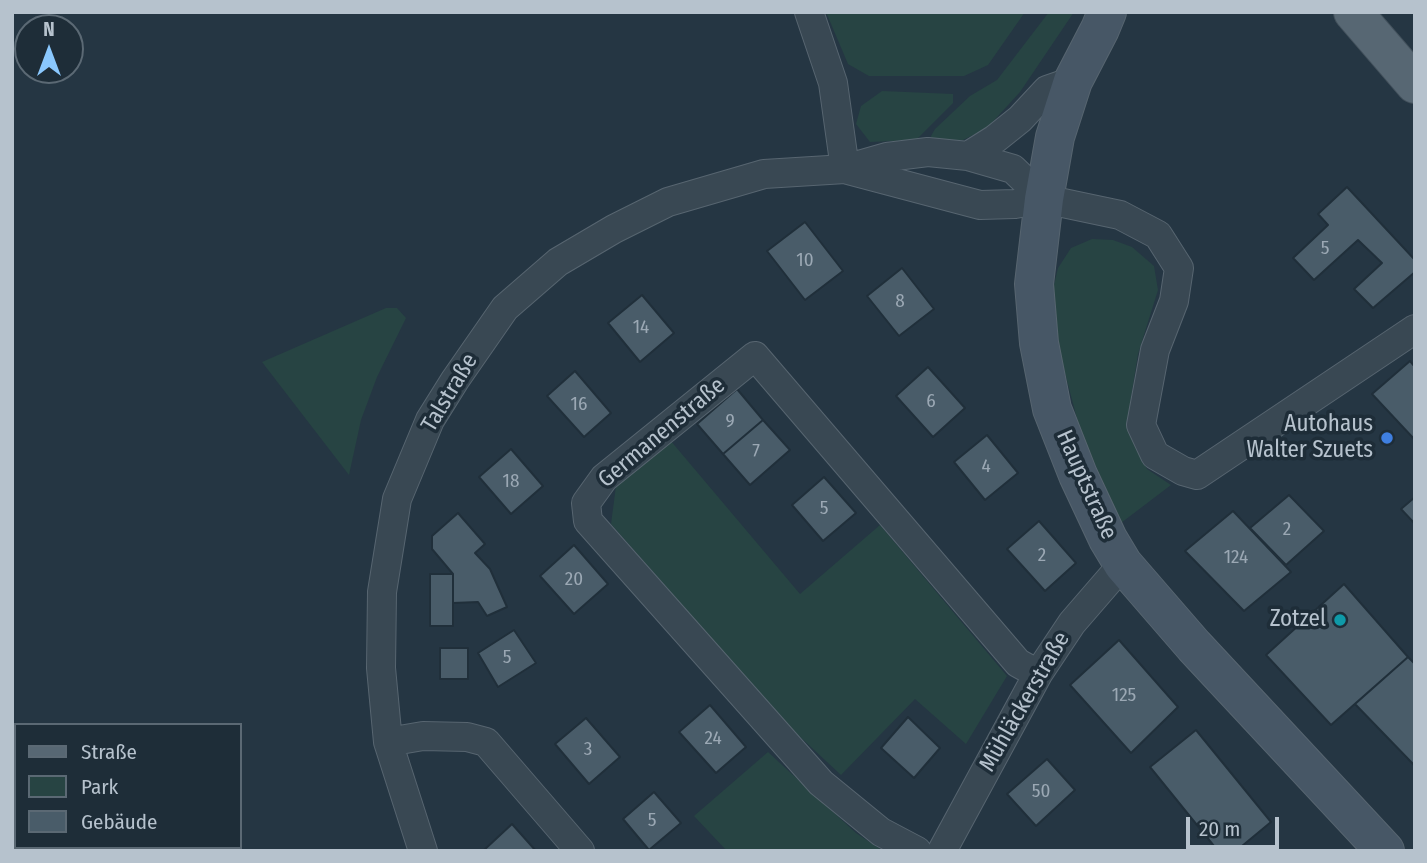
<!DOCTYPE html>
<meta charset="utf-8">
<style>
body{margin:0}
#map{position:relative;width:1427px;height:863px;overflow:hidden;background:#253643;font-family:"Fira Sans Condensed",sans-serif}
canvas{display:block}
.frame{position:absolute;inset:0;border:14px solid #b6c2cd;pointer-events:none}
.legend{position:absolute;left:14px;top:723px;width:228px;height:126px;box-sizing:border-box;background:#1e2d38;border:2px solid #5b6974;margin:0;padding:9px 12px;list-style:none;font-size:21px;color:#b6c2cd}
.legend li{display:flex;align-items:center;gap:14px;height:35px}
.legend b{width:35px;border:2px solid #5b6974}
.north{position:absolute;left:14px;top:14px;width:70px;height:70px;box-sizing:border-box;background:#1e2d38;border:2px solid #5b6974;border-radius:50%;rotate:0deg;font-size:19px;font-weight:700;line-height:28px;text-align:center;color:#b6c2cd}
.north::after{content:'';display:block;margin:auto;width:24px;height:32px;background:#8ac8fe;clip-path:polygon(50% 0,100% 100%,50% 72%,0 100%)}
.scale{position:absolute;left:1186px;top:817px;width:93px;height:32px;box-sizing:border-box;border:4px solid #b6c2cd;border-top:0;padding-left:9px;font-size:21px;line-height:24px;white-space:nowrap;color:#b6c2cd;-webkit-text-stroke:5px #1e2d38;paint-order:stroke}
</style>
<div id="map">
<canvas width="1427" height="863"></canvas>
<div class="frame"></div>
<ul class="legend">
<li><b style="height:9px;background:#576773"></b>Straße</li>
<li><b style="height:19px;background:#274443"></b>Park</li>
<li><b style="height:19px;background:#495c69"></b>Gebäude</li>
</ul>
<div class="north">N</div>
<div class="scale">20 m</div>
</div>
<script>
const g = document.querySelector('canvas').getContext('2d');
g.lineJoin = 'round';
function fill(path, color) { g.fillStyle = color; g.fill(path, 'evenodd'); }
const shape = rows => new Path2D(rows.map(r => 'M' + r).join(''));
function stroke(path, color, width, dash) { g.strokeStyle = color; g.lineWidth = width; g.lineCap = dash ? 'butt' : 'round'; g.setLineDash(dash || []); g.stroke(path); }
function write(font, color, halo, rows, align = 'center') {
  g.font = font + ' "Fira Sans Condensed",sans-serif'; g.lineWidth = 7; g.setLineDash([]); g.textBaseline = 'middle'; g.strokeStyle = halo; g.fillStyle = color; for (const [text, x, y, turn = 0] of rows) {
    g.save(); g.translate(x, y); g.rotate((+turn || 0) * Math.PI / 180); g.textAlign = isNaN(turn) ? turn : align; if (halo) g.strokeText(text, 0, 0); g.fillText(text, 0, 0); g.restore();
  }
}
fill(shape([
 [826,12,1025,12,988,65,964,76,869,76,848,64],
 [1049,12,1074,12,1020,92,987,128,963,140,932,143,931,136,935,129,970,96,997,80],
 [882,91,953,94,953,103,916,140,870,142,856,124,861,106],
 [1092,239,1113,240,1132,247,1154,266,1158,290,1138,354,1127,423,1147,469,1171,485,1121,523,1080,430,1060,354,1053,289,1058,268,1071,248],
 [386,308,397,308,406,318,377,377,361,420,349,475,262,362],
 [670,440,800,594,880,525,1007,676,966,744,915,699,841,775,783,721,611,524,616,486],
 [768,752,856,833,883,851,727,851,694,816]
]), '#274443');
const building = shape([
 [1347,187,1415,260,1415,272,1373,308,1354,289,1382,263,1358,240,1314,280,1293,258,1328,225,1318,214,1347,187],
 [805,222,843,271,805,300,767,251,805,222],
 [902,268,934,309,899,336,867,296,902,268],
 [642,295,674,333,640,362,608,323,642,295],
 [1410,361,1415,367,1415,440,1372,394,1410,361],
 [928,367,965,408,933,437,896,396,928,367],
 [575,371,611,413,584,437,547,396,575,371],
 [737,389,763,420,723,454,697,424,737,389],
 [763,420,790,450,750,485,723,454,763,420],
 [987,435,1018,473,985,500,954,462,987,435],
 [511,449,543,486,511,514,479,477,511,449],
 [824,477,856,513,823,541,792,505,824,477],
 [1289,495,1324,531,1286,565,1250,528,1289,495],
 [1415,497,1415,524,1401,509,1415,497],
 [1233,511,1291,572,1244,611,1185,551,1233,511],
 [458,513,485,544,475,553,490,569,507,607,487,616,478,602,453,603,453,574,432,549,432,536,458,513],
 [1039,521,1076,563,1045,591,1007,549,1039,521],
 [574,545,608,584,574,614,540,576,574,545],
 [430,574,453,574,453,626,430,626,430,574],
 [1344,584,1408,657,1331,725,1266,655,1344,584],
 [514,630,536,663,498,687,478,653,514,630],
 [1119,640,1178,707,1131,753,1070,685,1119,640],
 [440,648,468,648,468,679,440,679,440,648],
 [1408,657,1415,664,1415,766,1355,704,1408,657],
 [710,705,746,747,716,773,679,732,710,705],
 [908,717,940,748,914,778,881,748,908,717],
 [586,718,620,757,589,784,555,744,586,718],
 [1196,730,1271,822,1236,851,1218,851,1150,767,1196,730],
 [1047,759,1075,790,1036,826,1007,794,1047,759],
 [654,792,681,823,649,850,623,819,654,792],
 [512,824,536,851,483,851,512,824]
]);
fill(building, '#495c69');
stroke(building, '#202f3a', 2);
const street = shape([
 [809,12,833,83,845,169],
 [968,156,995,139,1020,119,1047,90,1073,81],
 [848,170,980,205,1015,204,1044,199,1120,215,1158,235,1179,268,1174,301,1155,350,1141,425,1155,455,1183,471,1197,475,1415,329],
 [388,742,423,736,467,737,486,742,580,851],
 [423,851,388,742,381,668,382,592,397,499,430,420,455,380,505,308,558,262,614,229,668,202,764,174,845,169,887,157,928,152,968,156,1013,169,1044,199],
 [917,851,881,832,821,783,588,521,586,503,604,478,755,356,1018,663,1038,674],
 [942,851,1038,674,1072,623,1123,564]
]);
const secondary = shape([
 [1107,12,1100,29,1073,81,1055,137,1044,199,1034,284,1039,343,1052,409,1078,475,1108,539,1123,564,1194,646,1385,851]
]);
const primary = shape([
 [1353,12,1415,84]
]);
stroke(street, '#576570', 30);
stroke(secondary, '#576570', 40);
stroke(primary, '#43515c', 40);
stroke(street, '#394853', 28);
stroke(secondary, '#475766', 38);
stroke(primary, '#576773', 38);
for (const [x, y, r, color] of [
 [1387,438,7,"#3f7fe0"],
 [1340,620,7,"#0f9aa8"]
]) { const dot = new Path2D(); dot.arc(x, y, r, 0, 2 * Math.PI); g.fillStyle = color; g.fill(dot); stroke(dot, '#1e2d38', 2.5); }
write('19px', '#9ba8b4', null, [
 ["5",1325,249],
 ["10",805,261],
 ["8",900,302],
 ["14",641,328],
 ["6",931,402],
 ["16",579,405],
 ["9",730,422],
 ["7",756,452],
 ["4",986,467],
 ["18",511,482],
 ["5",824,509],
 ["2",1287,530],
 ["2",1042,556],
 ["124",1236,558],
 ["20",574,580],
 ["5",507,658],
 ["125",1124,696],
 ["24",713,739],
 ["3",588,750],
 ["50",1041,792],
 ["5",652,821]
]);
write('23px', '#b6c2cd', '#1e2d38', [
 ["Talstraße",450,393,-59],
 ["Germanenstraße",662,433,-40],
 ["Hauptstraße",1086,485,66],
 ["Mühläckerstraße",1025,702,-60]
]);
write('23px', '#b6c2cd', '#1e2d38', [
 ["Autohaus",1373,425],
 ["Walter Szuets",1373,451],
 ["Zotzel",1326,620]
], 'right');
</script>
